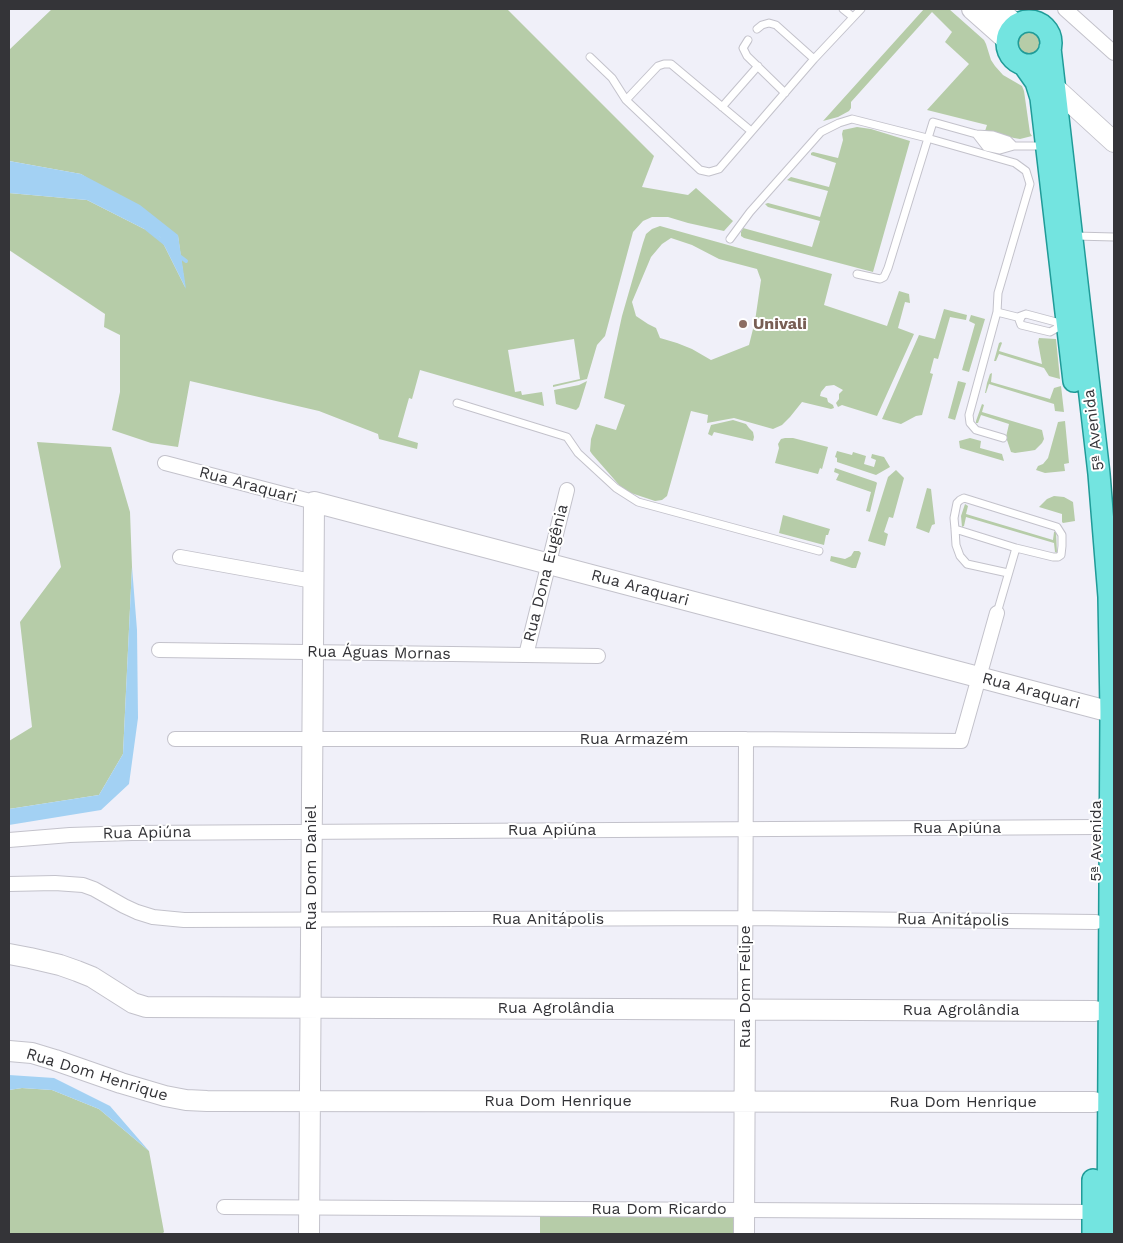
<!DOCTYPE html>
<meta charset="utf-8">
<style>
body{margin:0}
#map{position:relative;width:1123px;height:1243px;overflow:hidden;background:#f0f0f9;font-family:"Work Sans",sans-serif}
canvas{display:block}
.frame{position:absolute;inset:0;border:10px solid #343438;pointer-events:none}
</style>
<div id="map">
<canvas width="1123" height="1243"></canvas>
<div class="frame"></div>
</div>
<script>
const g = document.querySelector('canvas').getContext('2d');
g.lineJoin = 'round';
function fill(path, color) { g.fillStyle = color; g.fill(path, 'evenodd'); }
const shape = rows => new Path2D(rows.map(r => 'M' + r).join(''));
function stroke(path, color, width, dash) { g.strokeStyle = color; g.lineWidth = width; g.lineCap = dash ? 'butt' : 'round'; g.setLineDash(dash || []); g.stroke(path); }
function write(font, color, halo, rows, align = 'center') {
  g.font = font + ' "Work Sans",sans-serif'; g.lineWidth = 4; g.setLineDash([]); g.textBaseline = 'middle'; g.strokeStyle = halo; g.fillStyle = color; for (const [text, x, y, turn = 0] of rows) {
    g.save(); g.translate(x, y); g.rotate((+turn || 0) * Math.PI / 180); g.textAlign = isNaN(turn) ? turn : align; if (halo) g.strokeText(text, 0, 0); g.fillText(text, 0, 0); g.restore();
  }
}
fill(shape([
 [52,9,507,9,654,156,642,187,688,195,696,188,733,221,724,231,688,223,668,217,652,217,643,221,633,232,605,336,597,345,587,379,553,387,553,385,580,379,574,339,508,350,515,392,521,391,522,395,542,392,544,406,420,370,412,399,409,398,398,437,418,443,417,449,379,439,378,434,319,411,190,381,178,447,151,443,112,430,120,392,120,335,104,327,105,314,9,250,9,193,87,200,160,237,185,287,178,236,81,174,9,161,9,50],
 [924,9,949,9,984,40,986,44,991,60,995,66,1003,75,1022,86,1024,91,1030,133,1032,136,1020,139,1014,138,985,131,987,125,927,110,969,64,945,42,952,32,932,12,851,102,851,108,849,111,838,117,823,121],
 '1011 43a18 18 0 1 1 36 0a18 18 0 1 1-36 0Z',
 [857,127,871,129,910,141,873,272,744,238,741,236,741,232,743,228,812,247,820,221,768,207,765,204,768,203,820,217,828,191,790,181,787,180,791,177,829,187,836,163,811,155,811,153,813,152,838,158,843,140,842,134,843,130],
 [660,226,832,274,824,305,887,326,899,291,909,294,910,303,905,302,898,328,914,334,877,416,845,406,842,405,838,407,836,403,839,399,839,394,843,390,834,385,826,386,821,392,820,396,827,398,828,402,833,405,834,408,831,409,802,402,790,417,782,425,773,429,734,418,707,423,708,415,691,411,667,496,662,500,655,501,628,492,620,486,592,454,590,451,591,439,596,424,616,430,625,405,604,398,622,316,643,243,646,234,652,229],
 [671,238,692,245,719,259,757,269,761,280,755,321,749,345,711,360,692,349,677,343,660,338,656,328,648,324,636,316,632,302,651,257,662,244],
 [944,309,967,315,966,320,950,317,938,359,934,358,930,373,933,374,922,415,916,416,901,424,882,419,919,335,935,339],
 [971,315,985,319,969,372,962,370,975,324,969,321],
 [1039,338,1056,339,1060,379,1049,376,1044,368,999,354,996,361,994,361,999,343,1001,342,1002,343,999,351,1042,364,1038,342],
 [992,373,991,382,1050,399,1054,388,1061,386,1064,412,1055,411,1054,404,989,384,986,393,985,393,987,383,990,374],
 [587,381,579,407,576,410,556,404,554,390,579,385],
 [958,381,966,383,955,420,948,418],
 [982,404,984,405,982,412,1042,430,1044,439,1042,443,1035,450,1029,451,1015,453,1011,452,1006,437,1009,424,981,415,978,423,976,423,976,421],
 [733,420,746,424,749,428,753,432,754,437,753,441,714,432,712,436,708,434,711,425],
 [1065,421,1069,463,1064,464,1065,471,1045,473,1036,470,1038,466,1043,464,1048,458,1058,422],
 [785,438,793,438,828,447,822,469,820,468,818,474,775,463,779,448,778,444,781,439],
 [970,438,981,441,980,448,1002,454,1004,461,960,448,959,441],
 [37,442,111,447,130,512,132,567,123,754,99,795,9,809,9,741,32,727,20,622,61,567],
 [837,451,852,455,853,452,866,456,864,464,874,467,876,460,871,458,872,454,884,457,890,467,876,475,837,462,837,458,835,457],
 [835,468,876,482,877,483,870,512,866,511,871,492,836,480,839,474,834,472],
 [896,470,904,478,893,518,889,517,884,532,888,534,885,546,868,541,888,477],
 [927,488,931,489,935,524,932,525,929,533,916,528],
 [1054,496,1064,497,1073,502,1075,521,1063,523,1062,522,1062,514,1039,507,1047,499],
 [965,504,968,506,966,514,1053,540,1054,532,1056,532,1057,553,1055,552,1054,543,966,517,964,526,962,527,961,516],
 [783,515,830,529,828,535,826,535,824,545,779,533],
 [854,551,859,551,861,553,856,568,852,568,830,561,831,556,845,559,851,556],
 [22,1088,52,1090,99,1109,149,1151,164,1232,162,1234,9,1234,9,1090],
 [540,1209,744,1210,744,1234,540,1234]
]), '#b6cca8');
fill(shape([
 [9,161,81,174,140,205,178,235,186,289,160,237,87,200,9,193],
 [132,567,137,630,138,718,129,784,101,810,9,825,9,809,99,795,123,754],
 [9,1075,54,1078,110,1106,149,1151,99,1109,52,1090,22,1088,9,1090]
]), '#a3d1f3');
stroke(shape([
 [147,229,167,245],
 [178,255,186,261]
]), '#a3d1f3', 4);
const lane = shape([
 [843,9,853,17],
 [757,29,762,25,769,23,776,25,814,59],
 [748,40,743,48,747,56,785,93],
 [590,57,612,78,626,100,700,170,709,172,719,169,814,59,861,9],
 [626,100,658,66,664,64,671,64,751,131],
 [722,107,758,66],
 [976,134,993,135,1008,140,1014,146,1000,150,986,147,976,134],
 [1075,236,1114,237],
 [730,239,750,212,821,132,839,123,852,119,927,138,1015,163,1026,171,1030,184,998,293,997,312,969,415,970,423,976,430,1003,438],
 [857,274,880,279,884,277,888,268,933,122,976,134,989,141,1014,146,1043,146],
 [997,312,1021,318],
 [1026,314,1056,322,1059,327,1050,332,1021,325,1018,317,1026,314],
 [457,403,567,437,578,453,616,488,638,502,819,551],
 [955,529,1016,548,1053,557,1058,557,1061,555,1062,546,1062,535,1057,527,964,498,960,500,957,503,954,518,955,529,956,545,960,556,967,564,1008,573],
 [997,613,1016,548]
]);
const street = shape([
 [1065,9,1114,53],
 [165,463,314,502],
 [180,557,313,581],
 [159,650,598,656],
 [526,655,567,490],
 [175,739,746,739,961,741,997,613],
 [9,840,70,835,132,833,1096,827],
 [9,884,55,883,83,885,94,889,124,906,137,912,153,917,184,920,746,918,1096,922],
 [745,1009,746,739],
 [224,1207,1093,1212]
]);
const secondary = shape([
 [972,9,1007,40],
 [998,9,1016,25],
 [1055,88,1114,142],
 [9,954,30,958,60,965,77,971,92,977,133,1003,146,1007,1095,1011],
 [9,1051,32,1053,55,1060,121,1083,165,1096,186,1100,207,1101,1094,1102],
 [309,1234,314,502,1111,712],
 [744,1234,745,1009]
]);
const primary = shape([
 '1007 43a22 22 0 1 1 44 0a22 22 0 1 1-44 0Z',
 [1050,48,1099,474,1109,597,1111,712,1108,1234],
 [1024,65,1036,82,1041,98,1074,381],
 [1093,1234,1093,1180]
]);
stroke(lane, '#c3c2cb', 9);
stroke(street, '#c3c2cb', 16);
stroke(secondary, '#c3c2cb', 22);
stroke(primary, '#209b98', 24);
stroke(lane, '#fff', 7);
stroke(street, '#fff', 14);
stroke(secondary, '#fff', 20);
stroke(primary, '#73e4e0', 21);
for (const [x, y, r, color] of [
 [743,324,5,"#8d6e63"]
]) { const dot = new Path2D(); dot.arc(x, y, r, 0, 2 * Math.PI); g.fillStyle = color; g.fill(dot); stroke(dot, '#fff', 2); }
write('bold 16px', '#785e54', '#fff', [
 ["Univali",753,324]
], 'left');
write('16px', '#343438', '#fff', [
 ["5ª Avenida",1094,430,-97],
 ["Rua Araquari",248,485,15],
 ["Rua Dona Eugênia",546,573,-76],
 ["Rua Araquari",640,588,15],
 ["Rua Águas Mornas",379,653,1],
 ["Rua Araquari",1031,691,15],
 ["Rua Armazém",634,739],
 ["Rua Apiúna",957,828],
 ["Rua Apiúna",552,830],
 ["Rua Apiúna",147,833,-1],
 ["5ª Avenida",1096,841,-90],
 ["Rua Dom Daniel",311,868,-90],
 ["Rua Anitápolis",548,919],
 ["Rua Anitápolis",953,920,1],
 ["Rua Dom Felipe",745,987,-90],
 ["Rua Agrolândia",556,1008],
 ["Rua Agrolândia",961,1010],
 ["Rua Dom Henrique",97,1075,17],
 ["Rua Dom Henrique",558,1101],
 ["Rua Dom Henrique",963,1102],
 ["Rua Dom Ricardo",659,1209]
]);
</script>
